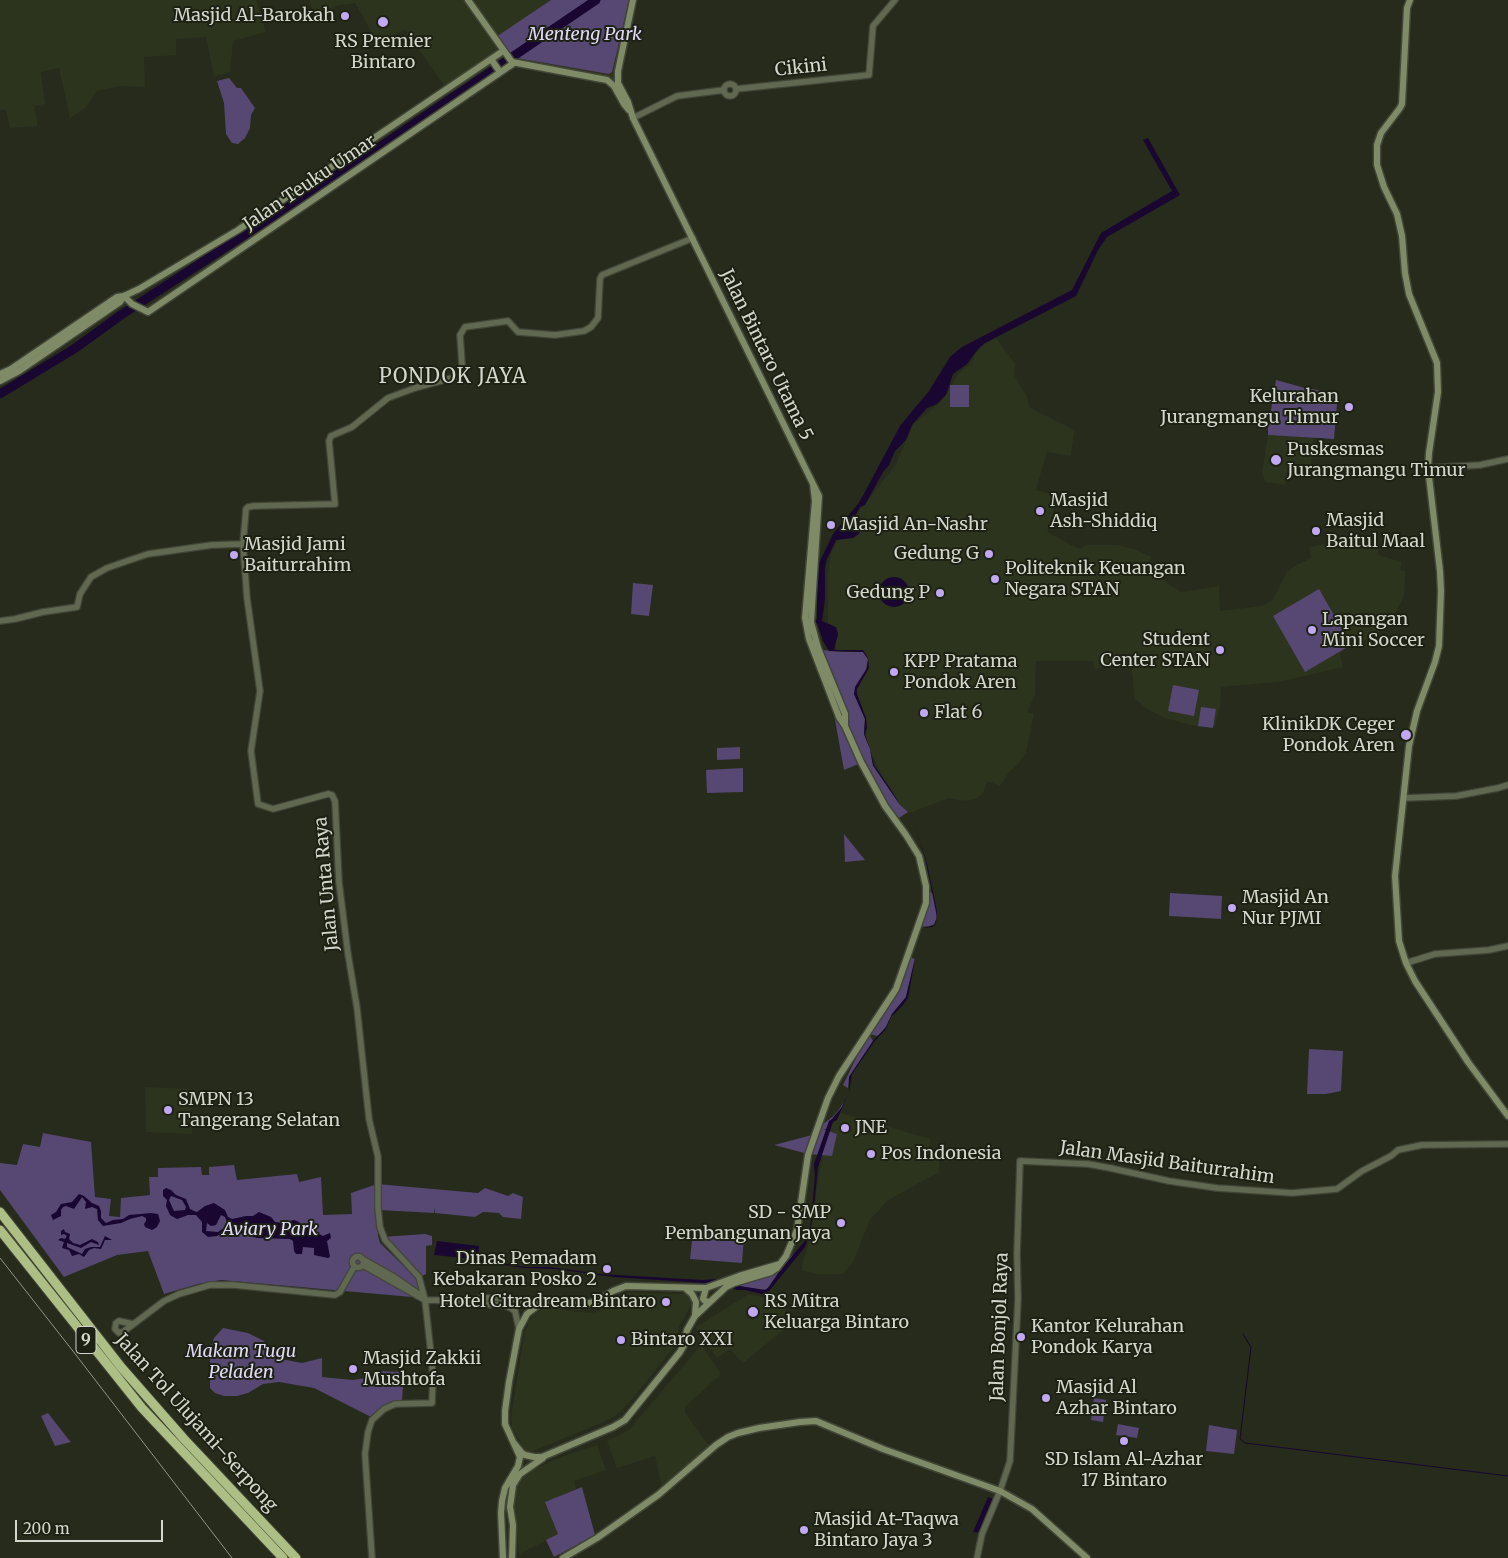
<!DOCTYPE html>
<meta charset="utf-8">
<style>
body{margin:0}
#map{position:relative;width:1508px;height:1558px;overflow:hidden;background:#262b1c;font-family:Merriweather,serif}
canvas{display:block}
.scale{position:absolute;left:15px;top:1520px;width:148px;height:22px;box-sizing:border-box;border:2px solid #d3d6cc;border-top:0;padding-left:6px;font-size:15px;line-height:18px;white-space:nowrap;color:#d3d6cc;-webkit-text-stroke:4px #1d2113;paint-order:stroke}
</style>
<div id="map">
<canvas width="1508" height="1558"></canvas>
<div class="scale">200 m</div>
</div>
<script>
const g = document.querySelector('canvas').getContext('2d');
g.lineJoin = 'round';
function fill(path, color) { g.fillStyle = color; g.fill(path, 'evenodd'); }
const shape = rows => new Path2D(rows.map(r => 'M' + r).join(''));
function stroke(path, color, width, dash) { g.strokeStyle = color; g.lineWidth = width; g.lineCap = dash ? 'butt' : 'round'; g.setLineDash(dash || []); g.stroke(path); }
function write(font, color, halo, rows, align = 'center') {
  g.font = font + ' Merriweather,serif'; g.lineWidth = 4; g.setLineDash([]); g.textBaseline = 'middle'; g.strokeStyle = halo; g.fillStyle = color; for (const [text, x, y, turn = 0] of rows) {
    g.save(); g.translate(x, y); g.rotate((+turn || 0) * Math.PI / 180); g.textAlign = isNaN(turn) ? turn : align; if (halo) g.strokeText(text, 0, 0); g.fillText(text, 0, 0); g.restore();
  }
}
fill(shape([
 [0,0,256,0,266,32,233,41,230,72,214,77,206,37,176,39,176,55,144,57,145,87,120,86,97,91,85,108,70,118,59,68,41,72,45,104,34,106,38,126,10,128,6,110,0,110],
 [310,0,630,0,615,79,509,58,450,94,405,29,378,44,355,3,335,6,331,12,322,14,314,19],
 [996,338,1015,364,1014,375,1027,397,1030,408,1074,430,1071,456,1047,452,1036,490,1058,496,1047,532,1079,549,1086,545,1118,545,1137,550,1151,557,1148,570,1181,592,1219,586,1220,611,1262,606,1272,601,1287,572,1297,565,1311,558,1309,547,1351,539,1378,545,1378,555,1402,562,1400,570,1405,571,1404,596,1393,618,1379,625,1380,634,1350,646,1340,653,1343,667,1278,682,1221,687,1220,706,1215,726,1200,727,1165,718,1149,710,1135,699,1131,662,1095,669,1093,661,1036,661,1035,695,1027,712,1034,714,1026,752,1019,763,1009,772,1000,786,987,781,983,793,976,799,963,801,949,798,912,812,903,813,892,798,867,743,828,623,828,573,831,554,841,534,895,466,914,423,926,415,938,404,948,391,958,374,971,363,975,354,985,344],
 [1268,435,1313,438,1311,471,1288,468,1285,485,1265,482,1262,472],
 [145,1087,190,1089,192,1134,146,1132],
 [834,1111,930,1139,929,1152,940,1152,939,1172,887,1201,870,1220,853,1262,843,1274,816,1274,802,1270,802,1264,807,1250,811,1231,820,1168],
 [773,1291,785,1297,786,1328,743,1363,730,1349,717,1358,696,1327,749,1294,763,1297],
 [621,1293,689,1294,692,1299,691,1305,679,1326,677,1343,629,1403,615,1416,604,1422,533,1451,526,1452,512,1428,511,1418,524,1335,529,1321,535,1314,544,1308,589,1313,597,1312,611,1303],
 [701,1345,721,1374,685,1407,685,1413,709,1446,662,1487,655,1456,617,1468,607,1441,628,1431],
 [597,1445,606,1470,574,1481,576,1489,546,1502,559,1534,519,1554,513,1493,522,1477,530,1471,564,1456]
]), '#2d341e');
fill(shape([
 [551,0,629,0,612,72,609,74,511,57,496,37],
 [229,78,237,88,241,88,255,108,251,115,250,128,245,138,238,144,232,143,226,134,224,103,217,81],
 [1276,380,1305,388,1338,393,1334,439,1268,435,1268,428],
 [950,385,969,385,969,407,950,407],
 [633,583,653,585,649,616,631,614],
 [1319,589,1351,645,1305,672,1273,616],
 [812,649,843,652,863,652,868,659,865,673,854,694,865,719,864,734,870,749,873,766,900,805,908,812,896,820,866,776,863,776,861,763,844,770,830,692],
 [1173,685,1199,690,1194,716,1168,711],
 [1201,707,1216,709,1213,728,1198,726],
 [740,747,740,759,717,760,717,748],
 [743,768,743,792,707,793,706,770],
 [844,834,865,860,845,862],
 [927,889,933,894,937,912,936,921,935,924,930,926,919,927],
 [1170,893,1222,896,1221,919,1169,916],
 [910,951,912,958,915,959,906,997,892,1014,886,1027,881,1033,878,1036,869,1034,873,1041,849,1077,848,1088,843,1085,868,1033,897,987],
 [1309,1049,1343,1051,1341,1091,1326,1094,1307,1094],
 [844,1102,842,1107,826,1129,823,1129,837,1134,832,1156,808,1154,774,1145,816,1134,819,1127,835,1115],
 [43,1133,91,1142,95,1197,111,1199,109,1216,120,1217,121,1198,150,1195,149,1177,158,1177,158,1168,201,1167,202,1175,209,1175,209,1167,234,1165,237,1180,297,1174,299,1182,321,1177,323,1215,352,1214,351,1193,377,1184,478,1193,485,1188,508,1196,513,1193,523,1197,521,1219,503,1217,499,1213,483,1212,475,1217,435,1213,435,1207,434,1213,379,1210,377,1187,378,1236,380,1243,419,1281,423,1298,221,1280,198,1284,164,1294,148,1251,117,1255,64,1277,0,1190,0,1163,17,1165,23,1144,40,1147],
 [693,1232,744,1237,742,1263,690,1259],
 [425,1234,432,1236,432,1245,426,1246,426,1274,420,1277,381,1237],
 [798,1250,781,1269,767,1289,763,1290,739,1286,776,1269],
 [223,1328,248,1333,264,1341,269,1351,276,1358,302,1363,322,1358,322,1377,353,1380,372,1377,377,1371,404,1372,402,1401,383,1407,371,1417,314,1388,279,1382,263,1384,248,1393,237,1396,224,1396,215,1393,210,1388,210,1349,214,1338],
 [1094,1398,1106,1400,1103,1422,1091,1420],
 [48,1413,69,1440,71,1442,55,1446,41,1416],
 [1118,1424,1139,1428,1137,1438,1116,1435],
 [1209,1425,1237,1430,1234,1454,1206,1451],
 [582,1487,595,1535,554,1557,546,1540,558,1534,545,1502]
]), '#564773');
fill(shape([
 [1148,138,1180,195,1107,237,1098,250,1076,296,985,343,978,349,967,364,953,374,946,395,937,404,927,408,912,425,906,440,895,451,889,465,883,472,865,505,860,507,855,516,861,526,859,534,853,538,836,540,827,559,825,568,825,599,822,621,836,627,838,634,834,650,863,650,868,658,869,668,857,689,857,694,866,718,867,728,865,734,870,749,874,765,890,788,900,805,904,808,915,825,927,864,936,906,937,911,937,917,936,922,935,925,932,927,924,928,916,954,908,998,903,1005,891,1017,886,1029,874,1042,852,1074,849,1092,837,1120,833,1122,818,1167,813,1216,810,1233,805,1247,769,1291,762,1294,745,1290,737,1290,718,1281,704,1283,614,1277,555,1269,525,1268,482,1262,475,1260,474,1259,434,1255,437,1241,479,1246,478,1259,525,1267,550,1267,600,1274,703,1280,718,1279,739,1286,765,1290,769,1287,781,1269,804,1242,810,1231,815,1176,814,1164,829,1121,832,1119,842,1107,849,1092,849,1077,873,1041,886,1027,892,1014,906,997,916,954,924,928,934,925,937,917,926,862,915,825,904,808,900,805,873,765,870,749,864,734,865,719,854,694,855,687,867,668,868,659,863,652,829,651,823,641,817,623,814,623,814,620,817,619,817,573,819,563,833,534,858,504,866,490,900,426,929,391,950,357,962,347,1072,290,1101,233,1172,191,1143,140],
 '879 592a15 15 0 1 1 30 0a15 15 0 1 1-30 0Z',
 [166,1188,171,1190,176,1195,186,1199,190,1209,194,1211,197,1212,205,1206,214,1203,225,1210,228,1217,232,1219,246,1216,253,1216,259,1212,271,1217,275,1222,282,1223,294,1220,299,1222,303,1227,313,1228,314,1231,323,1236,330,1233,331,1238,327,1241,330,1257,328,1258,314,1255,314,1248,303,1247,302,1254,296,1254,294,1251,293,1241,290,1239,257,1238,227,1230,217,1236,208,1237,202,1232,202,1222,196,1215,188,1215,177,1219,170,1215,166,1206,167,1200,163,1196,163,1190],
 [171,1196,182,1200,186,1207,185,1210,174,1211,169,1200],
 [221,1215,225,1217,228,1225,218,1232,206,1231,207,1223,211,1226,216,1225],
 [79,1194,84,1196,92,1203,99,1206,101,1211,101,1218,106,1223,113,1220,123,1219,129,1215,151,1213,158,1214,160,1221,157,1227,152,1230,145,1227,144,1224,146,1221,146,1218,142,1216,130,1219,121,1223,103,1226,98,1220,97,1209,92,1207,85,1209,86,1202,82,1197,74,1209,66,1206,63,1207,61,1210,61,1216,53,1220,51,1215,56,1212,61,1204,72,1202],
 [64,1229,65,1232,70,1234,69,1239,73,1243,80,1245,92,1239,98,1242,99,1245,91,1242,81,1248,67,1243,67,1247,82,1254,85,1249,91,1247,100,1247,105,1236,112,1240,105,1240,101,1249,94,1248,89,1250,84,1257,79,1254,72,1256,69,1250,62,1248,64,1242,58,1240,61,1238,65,1239,67,1236,64,1234,61,1235,61,1231],
 [988,1497,996,1500,982,1533,973,1532]
]), '#190631');
stroke(shape([
 [1243,1334,1251,1347,1240,1439,1245,1443,1508,1476]
]), '#190631', 1);
stroke(shape([
 [0,394,74,349,121,315,377,149,596,0]
]), '#190631', 9);
const tertiary = shape([
 '724 90a6 6 0 1 1 12 0a6 6 0 1 1-12 0Z',
 [736,89,869,75,873,26,895,0],
 [633,118,677,96,724,90],
 [1428,468,1480,465,1508,459],
 [0,621,15,619,43,612,77,607,80,594,91,577,107,568,133,559,148,554,212,545,243,544],
 [1404,798,1456,796,1498,788,1508,785],
 [1406,963,1435,954,1489,950,1508,946],
 '352.5 1262a5.5 5.5 0 1 1 11 0a5.5 5.5 0 1 1-11 0Z',
 [362,1259,394,1277,420,1295],
 [363,1265,425,1300,473,1301,479,1304,504,1305,511,1308,515,1311,519,1329],
 [473,1301,479,1298,500,1298,531,1301,541,1303],
 [133,1324,119,1321,116,1323,115,1329,119,1333,123,1332,164,1301,179,1294,210,1285,234,1285,335,1295,340,1292,354,1267],
 [372,1558,365,1454,368,1432,372,1420,384,1409,395,1404,432,1403,433,1377,431,1354,425,1300,419,1277,385,1240,380,1227,378,1208,378,1157,369,1119,357,1008,348,954,339,882,335,801,332,795,328,794,273,809,258,804,251,751,260,691,247,598,243,544,246,509,248,507,254,506,335,504,329,441,331,436,352,427,388,398,415,388,459,376,461,373,462,364,460,335,465,327,508,321,518,332,555,335,584,331,591,327,598,318,600,279,602,275,693,238],
 [977,1558,982,1534,1000,1491,1010,1461,1018,1299,1017,1254,1020,1161,1088,1164,1110,1168,1169,1181,1217,1188,1292,1193,1337,1189,1362,1171,1391,1156,1398,1150,1422,1145,1508,1144]
]);
const secondary = shape([
 [468,0,512,62,607,80,614,86,624,104,629,110],
 [633,0,618,71,618,83,628,102,633,118,819,496,811,622,818,648,845,714,845,725],
 [1410,0,1407,8,1402,104,1400,108,1381,133,1377,145,1377,165,1384,187,1397,214,1402,236,1405,273,1409,294,1437,363,1438,392,1429,453,1428,468,1440,571,1441,591,1439,646,1435,662,1417,711,1409,746,1395,876,1399,941,1406,963,1415,981,1468,1062,1508,1116],
 [491,59,500,72],
 [124,296,132,304,148,312,514,63],
 [0,374,11,369,117,297,124,296,139,289,238,230,503,51],
 [0,381,19,371,120,302,124,296],
 [685,1288,692,1294,696,1302,695,1316],
 [706,1288,703,1299,705,1301,709,1302],
 [514,1443,522,1453,525,1455,534,1457,542,1457,613,1427,625,1420,680,1352,684,1345,687,1330,695,1316,726,1287,734,1283,771,1272,777,1268,786,1256,797,1230,808,1155,828,1098,839,1076,896,989,926,903,926,886,919,856,906,835,885,806,861,762,845,726,839,717,809,639,805,618,815,501,813,484],
 [503,1558,501,1513,502,1501,505,1488,518,1466,520,1457,505,1424,505,1411,509,1382,519,1329,527,1314,541,1303,578,1305,595,1302,613,1291,626,1286,706,1288,739,1276,780,1264],
 [512,1558,513,1525,510,1507,513,1485,520,1474,543,1458],
 [563,1558,597,1538,658,1495,716,1445,728,1437,738,1433,759,1428,800,1422,816,1421,883,1449,1000,1491,1032,1509,1087,1558]
]);
const motorway = shape([
 [0,1212,121,1367,184,1439,296,1558],
 [0,1230,142,1408,283,1558]
]);
stroke(tertiary, '#424638', 8);
stroke(secondary, '#424638', 9);
stroke(motorway, '#424638', 11);
stroke(tertiary, '#606851', 5.5);
stroke(secondary, '#7f8b66', 6);
stroke(motorway, '#adbf85', 9);
stroke(shape([
 [0,1258,76,1355,232,1558]
]), '#919488', 1);
for (const [x, y, r, color] of [
 [345,16,5,"#c1a8f3"],
 [383,22,6,"#c1a8f3"],
 [1349,407,5,"#c1a8f3"],
 [1276,460,6,"#c1a8f3"],
 [1040,511,5,"#c1a8f3"],
 [831,525,5,"#c1a8f3"],
 [1316,531,5,"#c1a8f3"],
 [989,554,5,"#c1a8f3"],
 [234,555,5,"#c1a8f3"],
 [995,579,5,"#c1a8f3"],
 [940,593,5,"#c1a8f3"],
 [1312,630,5,"#c1a8f3"],
 [1220,650,5,"#c1a8f3"],
 [894,672,5,"#c1a8f3"],
 [924,713,5,"#c1a8f3"],
 [1406,735,6,"#c1a8f3"],
 [1232,908,5,"#c1a8f3"],
 [168,1110,5,"#c1a8f3"],
 [845,1128,5,"#c1a8f3"],
 [871,1154,5,"#c1a8f3"],
 [841,1223,5,"#c1a8f3"],
 [607,1269,5,"#c1a8f3"],
 [666,1302,5,"#c1a8f3"],
 [753,1312,6,"#c1a8f3"],
 [1021,1337,5,"#c1a8f3"],
 [621,1340,5,"#c1a8f3"],
 [353,1369,5,"#c1a8f3"],
 [1046,1398,5,"#c1a8f3"],
 [1124,1441,5,"#c1a8f3"],
 [804,1530,5,"#c1a8f3"]
]) { const dot = new Path2D(); dot.arc(x, y, r, 0, 2 * Math.PI); g.fillStyle = color; g.fill(dot); stroke(dot, '#1d2113', 2); }
for (const [x, y, w] of [
 [86,1340,20]
]) { const box = new Path2D(); box.roundRect(x - w / 2, y - 13.5, w, 27, 4); g.fillStyle = '#1d2113'; g.fill(box); stroke(box, '#d3d6cc', 1); }
write('bold 16px', '#d3d6cc', null, [
 ["9",86,1340]
]);
write('18px', '#d3d6cc', '#1d2113', [
 ["Masjid Al-Barokah",335,16,"right"],
 ["RS Premier",383,42,"center"],
 ["Bintaro",383,63,"center"],
 ["Kelurahan",1339,397,"right"],
 ["Jurangmangu Timur",1339,418,"right"],
 ["Puskesmas",1287,450],
 ["Jurangmangu Timur",1287,471],
 ["Masjid",1050,501],
 ["Ash-Shiddiq",1050,522],
 ["Masjid",1326,521],
 ["Baitul Maal",1326,542],
 ["Masjid An-Nashr",841,525],
 ["Masjid Jami",244,545],
 ["Baiturrahim",244,566],
 ["Gedung G",979,554,"right"],
 ["Politeknik Keuangan",1005,569],
 ["Negara STAN",1005,590],
 ["Gedung P",930,593,"right"],
 ["Lapangan",1322,620],
 ["Mini Soccer",1322,641],
 ["Student",1210,640,"right"],
 ["Center STAN",1210,661,"right"],
 ["KPP Pratama",904,662],
 ["Pondok Aren",904,683],
 ["Flat 6",934,713],
 ["KlinikDK Ceger",1395,725,"right"],
 ["Pondok Aren",1395,746,"right"],
 ["Masjid An",1242,898],
 ["Nur PJMI",1242,919],
 ["SMPN 13",178,1100],
 ["Tangerang Selatan",178,1121],
 ["JNE",855,1128],
 ["Pos Indonesia",881,1154],
 ["SD - SMP",831,1213,"right"],
 ["Pembangunan Jaya",831,1234,"right"],
 ["Dinas Pemadam",597,1259,"right"],
 ["Kebakaran Posko 2",597,1280,"right"],
 ["Hotel Citradream Bintaro",656,1302,"right"],
 ["RS Mitra",764,1302],
 ["Keluarga Bintaro",764,1323],
 ["Kantor Kelurahan",1031,1327],
 ["Pondok Karya",1031,1348],
 ["Bintaro XXI",631,1340],
 ["Masjid Zakkii",363,1359],
 ["Mushtofa",363,1380],
 ["Masjid Al",1056,1388],
 ["Azhar Bintaro",1056,1409],
 ["SD Islam Al-Azhar",1124,1460,"center"],
 ["17 Bintaro",1124,1481,"center"],
 ["Masjid At-Taqwa",814,1520],
 ["Bintaro Jaya 3",814,1541]
], 'left');
write('italic 18px', '#e1d8f7', '#1d2113', [
 ["Menteng Park",585,35],
 ["Aviary Park",270,1230],
 ["Makam Tugu",241,1352],
 ["Peladen",241,1373]
]);
write('18px', '#d3d6cc', '#1d2113', [
 ["Cikini",801,68,-6],
 ["Jalan Teuku Umar",310,183,-34],
 ["Jalan Bintaro Utama 5",766,355,64],
 ["Jalan Unta Raya",327,884,-95],
 ["Jalan Masjid Baiturrahim",1167,1163,8],
 ["Jalan Bonjol Raya",1000,1327,-88],
 ["Jalan Tol Ulujami–Serpong",196,1423,48]
]);
g.letterSpacing = '1px';
write('20px', '#d3d6cc', '#1d2113', [
 ["PONDOK JAYA",453,377]
]);
g.letterSpacing = '0px';
</script>
